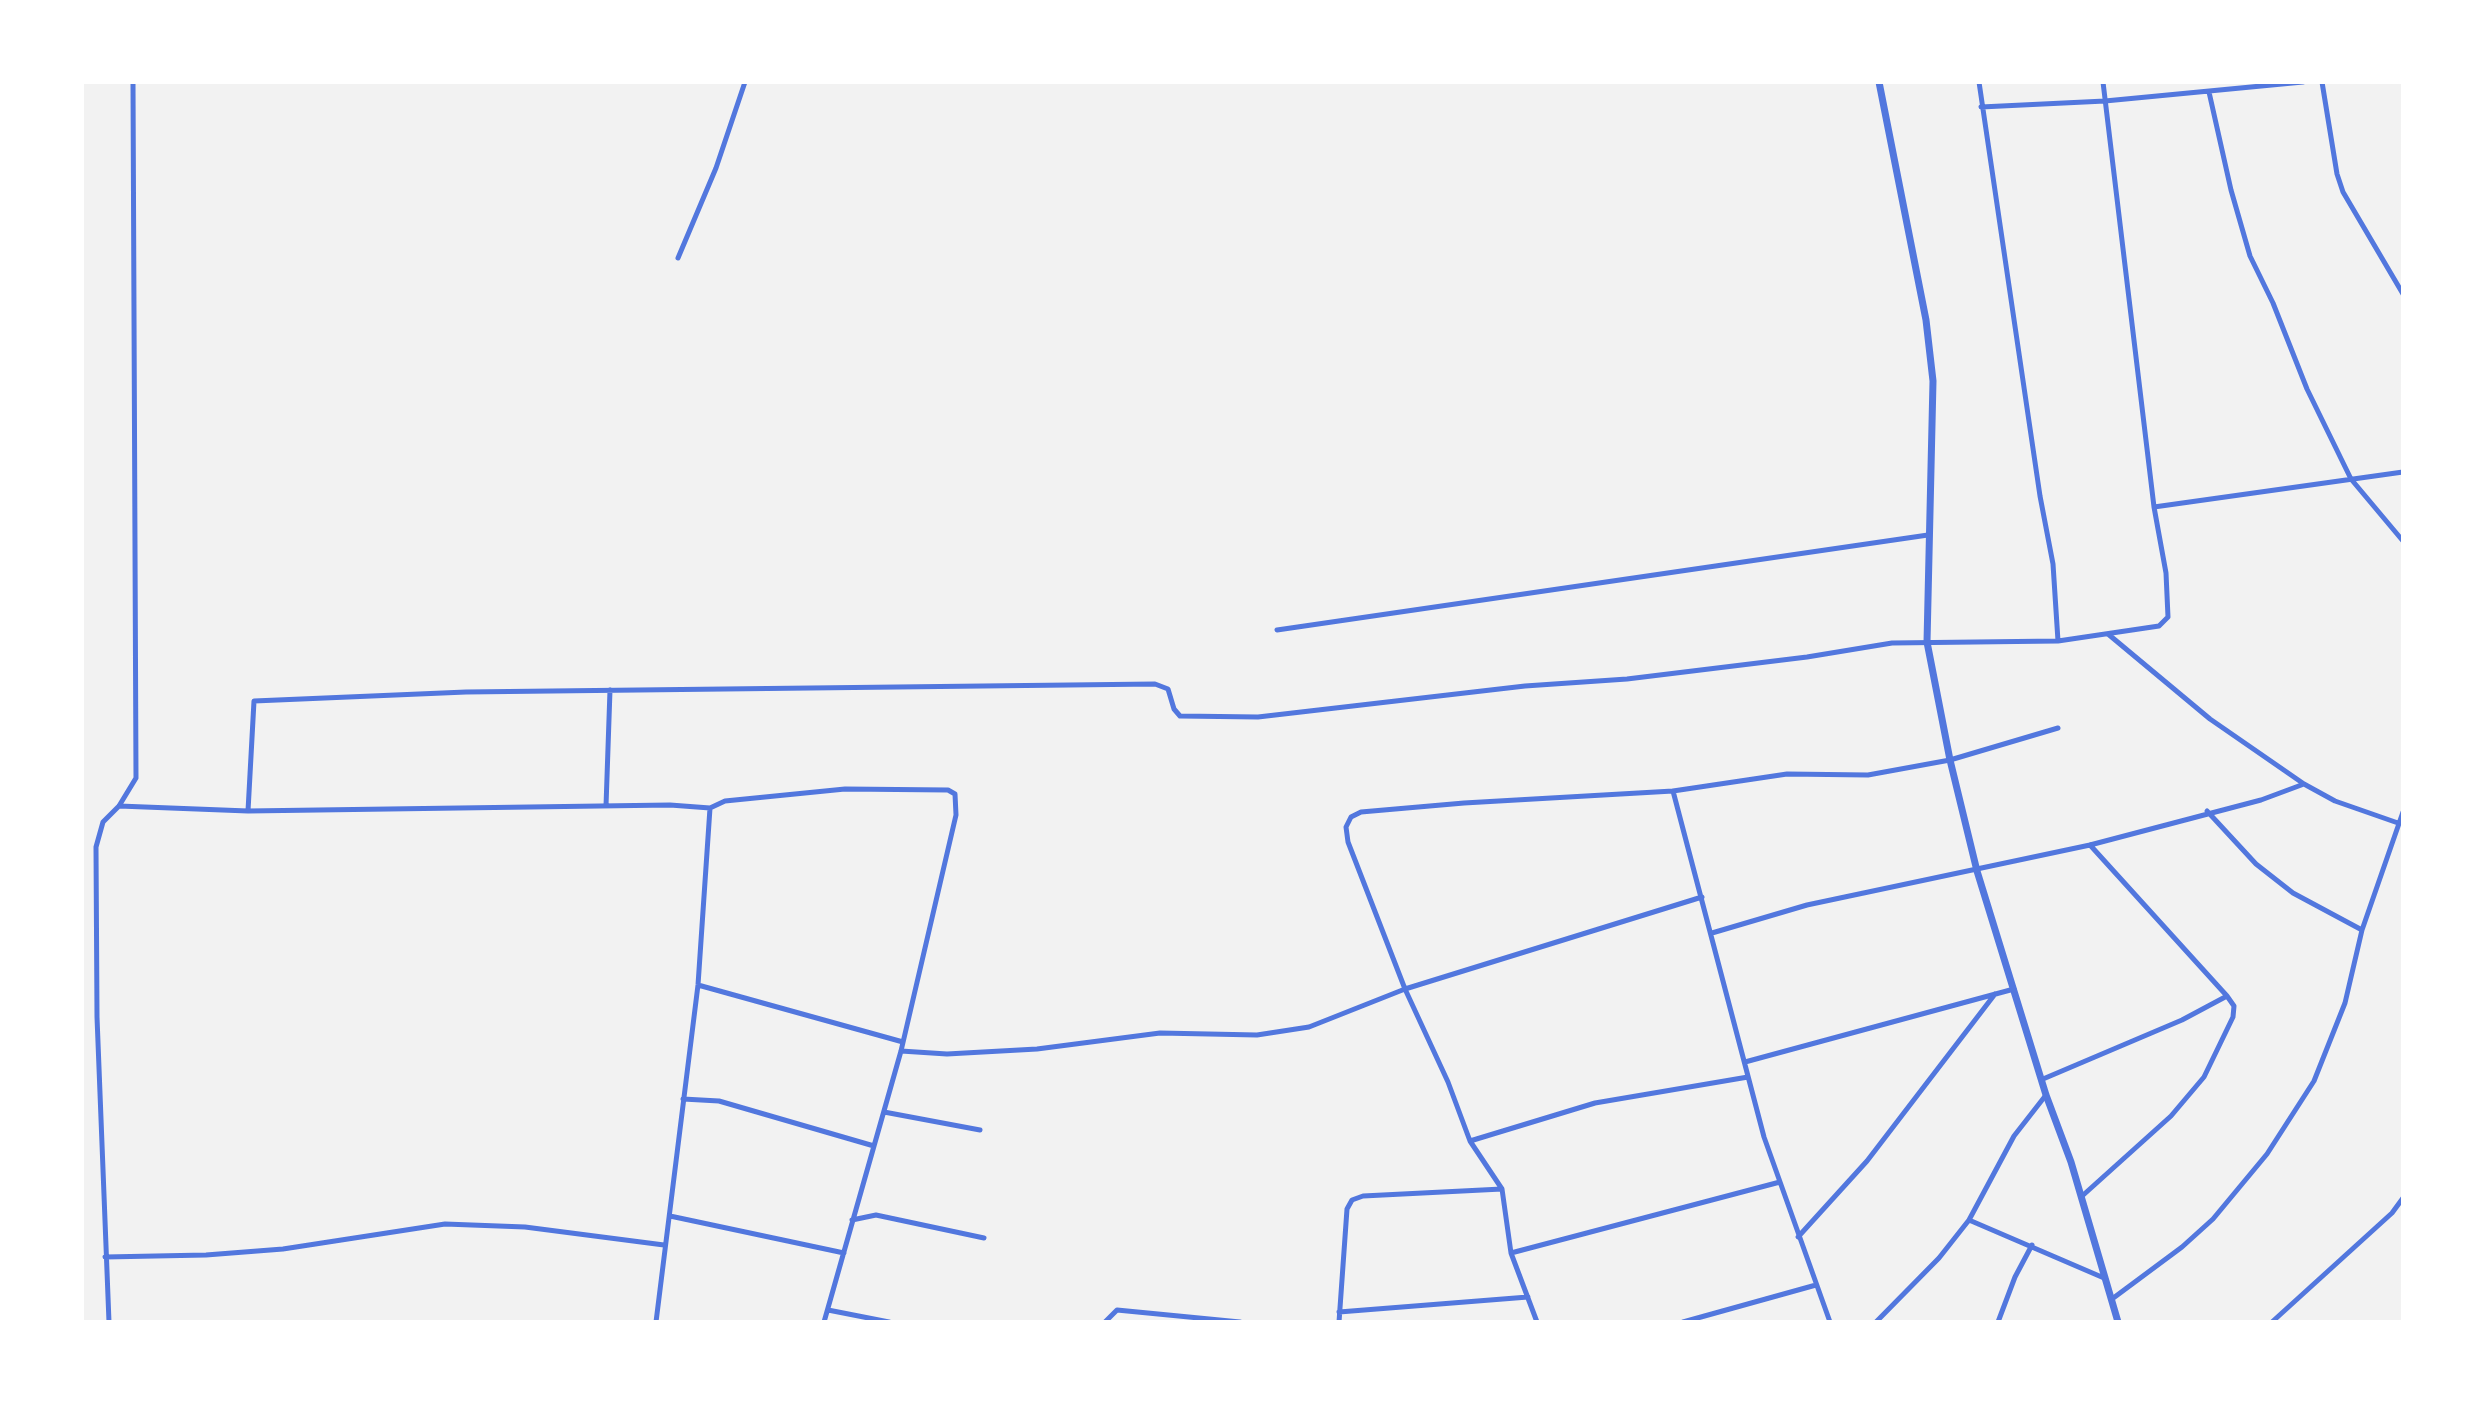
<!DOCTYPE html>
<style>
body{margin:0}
#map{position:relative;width:2485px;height:1404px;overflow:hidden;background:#f2f2f2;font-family:"Noto Sans",sans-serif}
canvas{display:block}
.frame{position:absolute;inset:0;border:84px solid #fff;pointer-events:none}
</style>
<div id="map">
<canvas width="2485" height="1404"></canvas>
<div class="frame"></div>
</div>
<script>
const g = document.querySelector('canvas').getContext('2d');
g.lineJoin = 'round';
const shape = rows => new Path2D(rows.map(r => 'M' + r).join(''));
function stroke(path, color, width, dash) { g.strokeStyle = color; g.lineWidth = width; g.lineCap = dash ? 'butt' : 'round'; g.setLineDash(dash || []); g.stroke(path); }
stroke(shape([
 [1979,82,2040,496,2053,564,2058,641],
 [2322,82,2337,174,2343,192,2403,294],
 [2209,92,2231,190,2250,256,2273,303,2307,389,2351,479,2403,541],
 [1981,107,2105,101,2303,82],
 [678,258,716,168,745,82],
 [2154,507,2403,472],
 [1277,630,1928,535],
 [2304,784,2335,801,2398,823],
 [1673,791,1764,1137,1830,1322],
 [119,806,248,811,670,805,710,808,725,801,845,789,948,790,955,794,956,815,901,1051,824,1322],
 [606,806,610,690],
 [248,811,254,701,466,692,1155,684,1168,689,1174,709,1180,716,1258,717,1525,686,1627,679,1807,657,1892,643,2058,641,2159,626,2168,617,2166,573,2154,507,2103,82],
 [2207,811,2256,864,2293,893,2362,930],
 [1712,933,1807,905,2090,845,2261,800,2304,784,2210,719,2108,634],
 [698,985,903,1042],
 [901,1051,947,1054,1037,1049,1160,1033,1257,1035,1309,1027,1405,989,1702,897],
 [1745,1062,2014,989],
 [2043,1079,2182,1020,2227,996,2090,845],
 [2046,1095,2014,1136,1969,1220,2104,1278],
 [683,1099,719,1101,874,1146],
 [884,1112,980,1130],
 [1470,1141,1595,1103,1748,1077],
 [2081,1197,2171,1116,2204,1077,2233,1017,2234,1006,2227,996],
 [670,1216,844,1253],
 [852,1220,876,1215,984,1238],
 [1798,1237,1867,1161,1995,994],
 [1511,1253,1780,1182],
 [105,1257,206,1255,283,1249,445,1224,525,1227,664,1245],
 [2112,1299,2182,1247,2213,1219,2267,1154,2314,1081,2345,1003,2362,930,2403,812],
 [828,1310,889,1322],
 [1339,1312,1528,1297],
 [109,1322,97,1017,96,847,103,822,119,806,136,778,133,82],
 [656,1322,698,985,710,808],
 [1105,1322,1117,1310,1240,1322],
 [1339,1322,1347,1209,1352,1200,1363,1196,1502,1189],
 [1537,1322,1511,1253,1502,1189,1470,1141,1448,1082,1405,989,1348,842,1346,827,1351,817,1361,812,1464,803,1673,791,1787,774,1868,775,1950,760,2058,728],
 [1683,1322,1816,1285],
 [1876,1322,1939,1258,1969,1220],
 [1998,1322,2015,1277,2032,1245],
 [2272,1322,2392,1213,2403,1198]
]), '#5277de', 5);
stroke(shape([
 [1879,82,1926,320,1933,381,1927,642,1950,760,1977,871,2046,1095,2071,1162,2118,1322]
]), '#5277de', 7);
</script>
